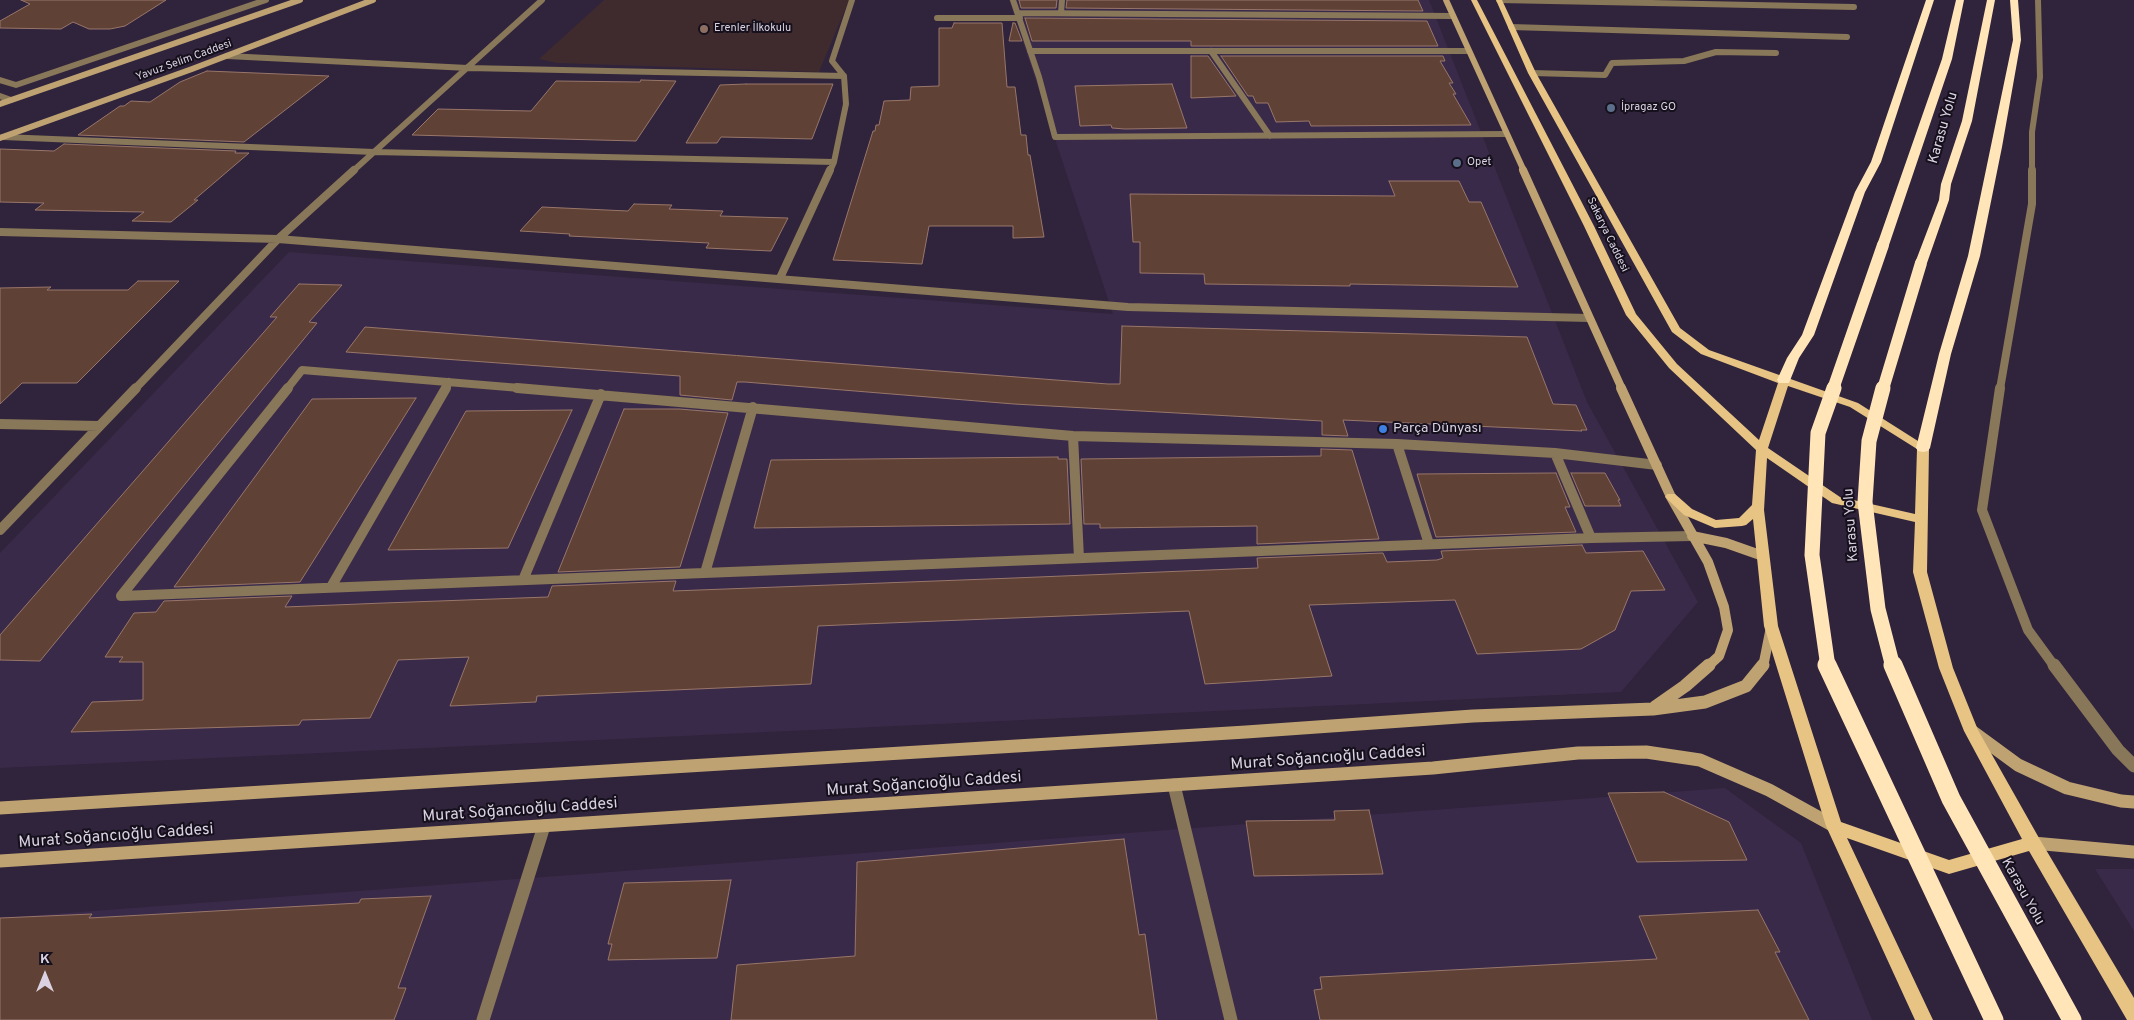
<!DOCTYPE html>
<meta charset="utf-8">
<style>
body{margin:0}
#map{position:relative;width:2134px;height:1020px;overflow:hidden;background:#30233c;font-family:Overpass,sans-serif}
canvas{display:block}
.north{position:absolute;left:20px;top:950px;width:50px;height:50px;-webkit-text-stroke:4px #15101b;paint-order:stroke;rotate:0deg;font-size:14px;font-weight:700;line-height:20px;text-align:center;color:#dad2e3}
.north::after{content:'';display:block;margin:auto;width:18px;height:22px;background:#dad2e3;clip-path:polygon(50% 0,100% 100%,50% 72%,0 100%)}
</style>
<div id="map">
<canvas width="2134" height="1020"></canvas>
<div class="north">K</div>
</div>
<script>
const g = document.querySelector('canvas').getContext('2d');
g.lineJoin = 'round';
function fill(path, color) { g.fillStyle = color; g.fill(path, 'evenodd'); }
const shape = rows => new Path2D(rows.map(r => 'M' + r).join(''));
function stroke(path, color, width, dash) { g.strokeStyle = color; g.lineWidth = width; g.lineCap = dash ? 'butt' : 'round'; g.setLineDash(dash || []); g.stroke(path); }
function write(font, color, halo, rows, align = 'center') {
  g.font = font + ' Overpass,sans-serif'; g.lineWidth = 4; g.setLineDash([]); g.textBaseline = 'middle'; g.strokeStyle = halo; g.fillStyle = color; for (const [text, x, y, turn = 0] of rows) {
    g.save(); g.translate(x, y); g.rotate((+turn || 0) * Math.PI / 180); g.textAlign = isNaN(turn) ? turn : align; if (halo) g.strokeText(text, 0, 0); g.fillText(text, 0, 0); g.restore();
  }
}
fill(shape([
 [1009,0,1429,0,1587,402,1698,602,1621,692,0,768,0,553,289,252,1113,314],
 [1725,788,1801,843,1872,1020,0,1020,0,918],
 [2095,869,2134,869,2134,931]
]), '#3a2a49');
fill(shape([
 [604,0,849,0,819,72,557,63,539,59]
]), '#3f2b2e');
const building = shape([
 [21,0,166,0,125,26,110,29,89,29,73,22,61,29,0,28,0,21,30,4,21,0],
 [1019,0,1057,0,1056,8,1021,8,1019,0],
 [1067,0,1418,0,1423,11,1066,8,1067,0],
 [1025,18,1427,21,1438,46,1191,46,1191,41,1032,41,1025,18],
 [954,23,1002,23,1007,87,1015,87,1021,135,1026,135,1028,155,1030,155,1044,237,1013,238,1013,226,929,226,922,264,833,260,873,131,875,131,876,125,879,125,884,101,910,100,911,87,939,86,939,28,952,28,954,23],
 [1013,23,1015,23,1022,41,1009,41,1013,23],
 [1191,56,1208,56,1236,96,1191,98,1191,56],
 [1221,56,1443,56,1445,61,1440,61,1453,83,1449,83,1456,94,1453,94,1471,125,1311,126,1309,121,1276,122,1268,103,1256,103,1253,96,1248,96,1221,56],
 [207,71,329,76,244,142,78,135,120,106,124,106,131,101,150,102,180,82,207,71],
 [641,80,676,81,636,141,412,135,438,109,531,111,556,81,640,82,641,80],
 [746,84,833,84,812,139,721,137,717,143,686,143,720,85,746,84],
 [1172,84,1187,128,1125,129,1112,128,1111,125,1080,126,1075,86,1172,84],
 [64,144,236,151,235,153,249,153,194,200,198,200,171,222,132,221,144,212,35,210,44,203,0,202,0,149,54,151,64,144],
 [1389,181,1459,181,1469,202,1481,202,1518,287,1350,284,1350,286,1205,284,1204,274,1140,273,1140,242,1133,242,1130,194,1395,196,1389,181],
 [634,204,672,205,669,209,723,211,720,216,788,218,771,251,706,248,709,243,569,236,570,234,520,231,542,207,628,211,634,204],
 [138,281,179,281,77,383,22,383,0,404,0,288,51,287,47,290,128,290,138,281],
 [299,284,342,285,309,322,317,323,40,661,0,660,0,635,277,317,270,317,299,284],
 [1122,326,1527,337,1553,404,1576,405,1587,430,1581,430,1582,431,1343,420,1348,436,1322,435,1322,421,1014,404,745,382,737,382,732,400,680,395,680,376,346,352,365,327,1108,384,1120,384,1122,326],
 [416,398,300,582,174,587,312,399,416,398],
 [624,409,679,409,728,413,680,567,558,572,624,409],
 [572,410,508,548,388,550,466,411,572,410],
 [1321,449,1352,450,1379,539,1257,544,1257,526,1100,528,1100,524,1084,524,1081,459,1321,456,1321,449],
 [1058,457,1058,459,1067,459,1070,524,754,528,771,460,1058,457],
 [1556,473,1570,507,1565,507,1576,532,1436,537,1417,474,1556,473],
 [1571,473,1605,473,1620,500,1618,500,1621,506,1585,506,1571,473],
 [1582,545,1586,553,1643,551,1665,590,1631,591,1615,630,1581,649,1477,654,1455,600,1309,605,1332,676,1205,684,1189,611,863,624,818,626,811,684,537,696,536,702,450,706,469,657,398,660,370,718,302,720,299,725,71,732,92,702,143,700,143,662,119,662,123,657,105,657,134,613,156,612,164,601,292,596,285,607,384,603,548,597,552,586,676,581,673,591,1014,578,1258,568,1257,558,1383,553,1387,562,1437,560,1443,558,1441,551,1582,545],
 [1664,792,1729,822,1747,860,1637,862,1608,793,1664,792],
 [1369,810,1383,874,1254,876,1246,821,1335,820,1334,811,1369,810],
 [1124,839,1139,935,1145,934,1157,1020,731,1020,737,965,855,956,857,862,1124,839],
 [731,880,717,958,608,960,612,944,608,944,624,883,731,880],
 [431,896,398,988,406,988,394,1020,0,1020,0,918,92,914,89,918,359,903,361,899,431,896],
 [1758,910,1780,952,1775,952,1809,1020,1320,1020,1314,990,1322,989,1320,977,1657,959,1639,916,1758,910]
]);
fill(building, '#604136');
stroke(building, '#98766a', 1);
stroke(shape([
 [0,80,16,85,266,0]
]), '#887758', 6);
stroke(shape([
 [1013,0,1039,77,1055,137,1506,134],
 [1499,0,1854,7],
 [1019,13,1452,16],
 [1061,13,1062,0],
 [937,18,1020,18],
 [1511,27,1847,37],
 [1030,51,1468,51],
 [1211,51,1270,136],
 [227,56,468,68,844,76],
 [1532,73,1605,75,1612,63,1684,61,1716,52,1776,53],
 [0,96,11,100],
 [3,137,374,152,834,162],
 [353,171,542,0],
 [830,171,834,162,846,104,844,76,832,61,852,0],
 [2032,171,2032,132,2040,77,2038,0]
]), '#887758', 6);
stroke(shape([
 [0,232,278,239,1128,307,1589,318],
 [780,278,830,170],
 [135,389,278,239,354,170],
 [287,389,302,370,532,389],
 [445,389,449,382],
 [2000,389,2032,204,2032,170]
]), '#887758', 8);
stroke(shape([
 [517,388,1073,436,1397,444,1555,453,1657,465],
 [2000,388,1982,510,2028,630,2055,667],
 [0,424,99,426],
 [1073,436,1079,558],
 [1397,444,1429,544],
 [1555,453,1591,538],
 [0,530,136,388],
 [705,573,753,407],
 [523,580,601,394],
 [331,587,446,388],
 [121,596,288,388],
 [121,596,1591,538,1692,536]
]), '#887758', 10);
stroke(shape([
 [2054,665,2118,750,2134,766],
 [1174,785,1231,1020],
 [483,1020,544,826]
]), '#887758', 13);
stroke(shape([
 [1446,0,1524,171],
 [0,104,300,0],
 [0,138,192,69,373,0]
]), '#bea271', 6);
stroke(shape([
 [1523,170,1622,389]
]), '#bea271', 8);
stroke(shape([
 [1621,388,1671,497,1708,562,1724,607,1728,630,1719,656,1707,667],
 [1692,536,1726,543,1763,556],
 [1763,667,1771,627]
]), '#bea271', 10);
stroke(shape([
 [1655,707,1685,686,1709,665],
 [1973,732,2018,765,2067,788,2121,801,2134,802],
 [0,808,1246,732,1473,716,1653,709,1705,702,1746,686,1763,665],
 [2033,843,2134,852],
 [0,861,1433,768,1578,753,1646,752,1700,760,1769,790,1834,826]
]), '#bea271', 13);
fill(shape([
 [1471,0,1477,0,1594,226,1636,314,1677,364,1759,440,1778,383,1701,354,1672,332,1528,73,1496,0,1502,0,1536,73,1680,328,1709,350,1858,403,1929,448,1927,572,1953,668,1978,730,2039,838,2134,998,2134,1020,2127,1020,2029,851,1949,874,1847,838,1933,1020,1915,1020,1826,826,1764,626,1753,519,1746,525,1742,526,1715,528,1684,515,1665,497,1667,494,1675,494,1692,509,1716,520,1739,518,1752,505,1756,450,1669,368,1626,315,1584,226,1471,0],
 [1788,386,1850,407,1917,449,1915,514,1840,497,1768,448,1788,386],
 [1767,458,1832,503,1915,522,1913,572,1939,668,1964,731,2022,839,1949,860,1841,822,1778,626,1764,510,1767,458]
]), '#e7c483');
fill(shape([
 [1926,0,1934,0,1881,162,1865,192,1814,335,1799,358,1789,383,1779,383,1777,380,1787,358,1802,335,1855,192,1871,162,1926,0],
 [1956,0,1964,0,1952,59,1889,245,1883,248,1879,247,1877,245,1942,59,1956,0],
 [1987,0,1995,0,1972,121,1951,184,1949,200,1927,263,1925,265,1917,265,1915,263,1939,200,1941,184,1962,121,1987,0],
 [2010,0,2018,0,2021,40,2002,147,1980,256,1951,354,1930,448,1928,451,1923,452,1918,451,1916,448,1939,354,1968,256,2013,40,2010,0]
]), '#ffe5b8');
stroke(shape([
 [1833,389,1883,245],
 [1883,389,1921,263]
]), '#ffe5b8', 12);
stroke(shape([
 [1883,388,1869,441,1865,502,1878,609,1893,667],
 [1828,667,1812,555,1818,433,1834,388]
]), '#ffe5b8', 15);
stroke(shape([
 [1827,665,1994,1020],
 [1893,665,1951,799,2072,1020]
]), '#ffe5b8', 19);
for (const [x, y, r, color] of [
 [704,29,5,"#8d6e63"],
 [1611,108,5,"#5c6f8a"],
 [1457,163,5,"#5c6f8a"],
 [1383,429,5,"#3f7fe0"]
]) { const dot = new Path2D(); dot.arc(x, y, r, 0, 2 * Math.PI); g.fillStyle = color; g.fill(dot); stroke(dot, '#15101b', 2); }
write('11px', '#dad2e3', '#15101b', [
 ["Erenler İlkokulu",714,29],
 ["İpragaz GO",1621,108],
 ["Opet",1467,163]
], 'left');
write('11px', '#dad2e3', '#15101b', [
 ["Yavuz Selim Caddesi",184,61,-20],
 ["Sakarya Caddesi",1607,235,64]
]);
write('14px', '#dad2e3', '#15101b', [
 ["Karasu Yolu",1944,128,-74],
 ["Karasu Yolu",1852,525,-94],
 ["Karasu Yolu",2022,892,61]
]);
write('14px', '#dad2e3', '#15101b', [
 ["Parça Dünyası",1393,429]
], 'left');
write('16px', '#dad2e3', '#15101b', [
 ["Murat Soğancıoğlu Caddesi",1328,759,-4],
 ["Murat Soğancıoğlu Caddesi",924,785,-4],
 ["Murat Soğancıoğlu Caddesi",520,811,-4],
 ["Murat Soğancıoğlu Caddesi",116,837,-4]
]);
</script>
